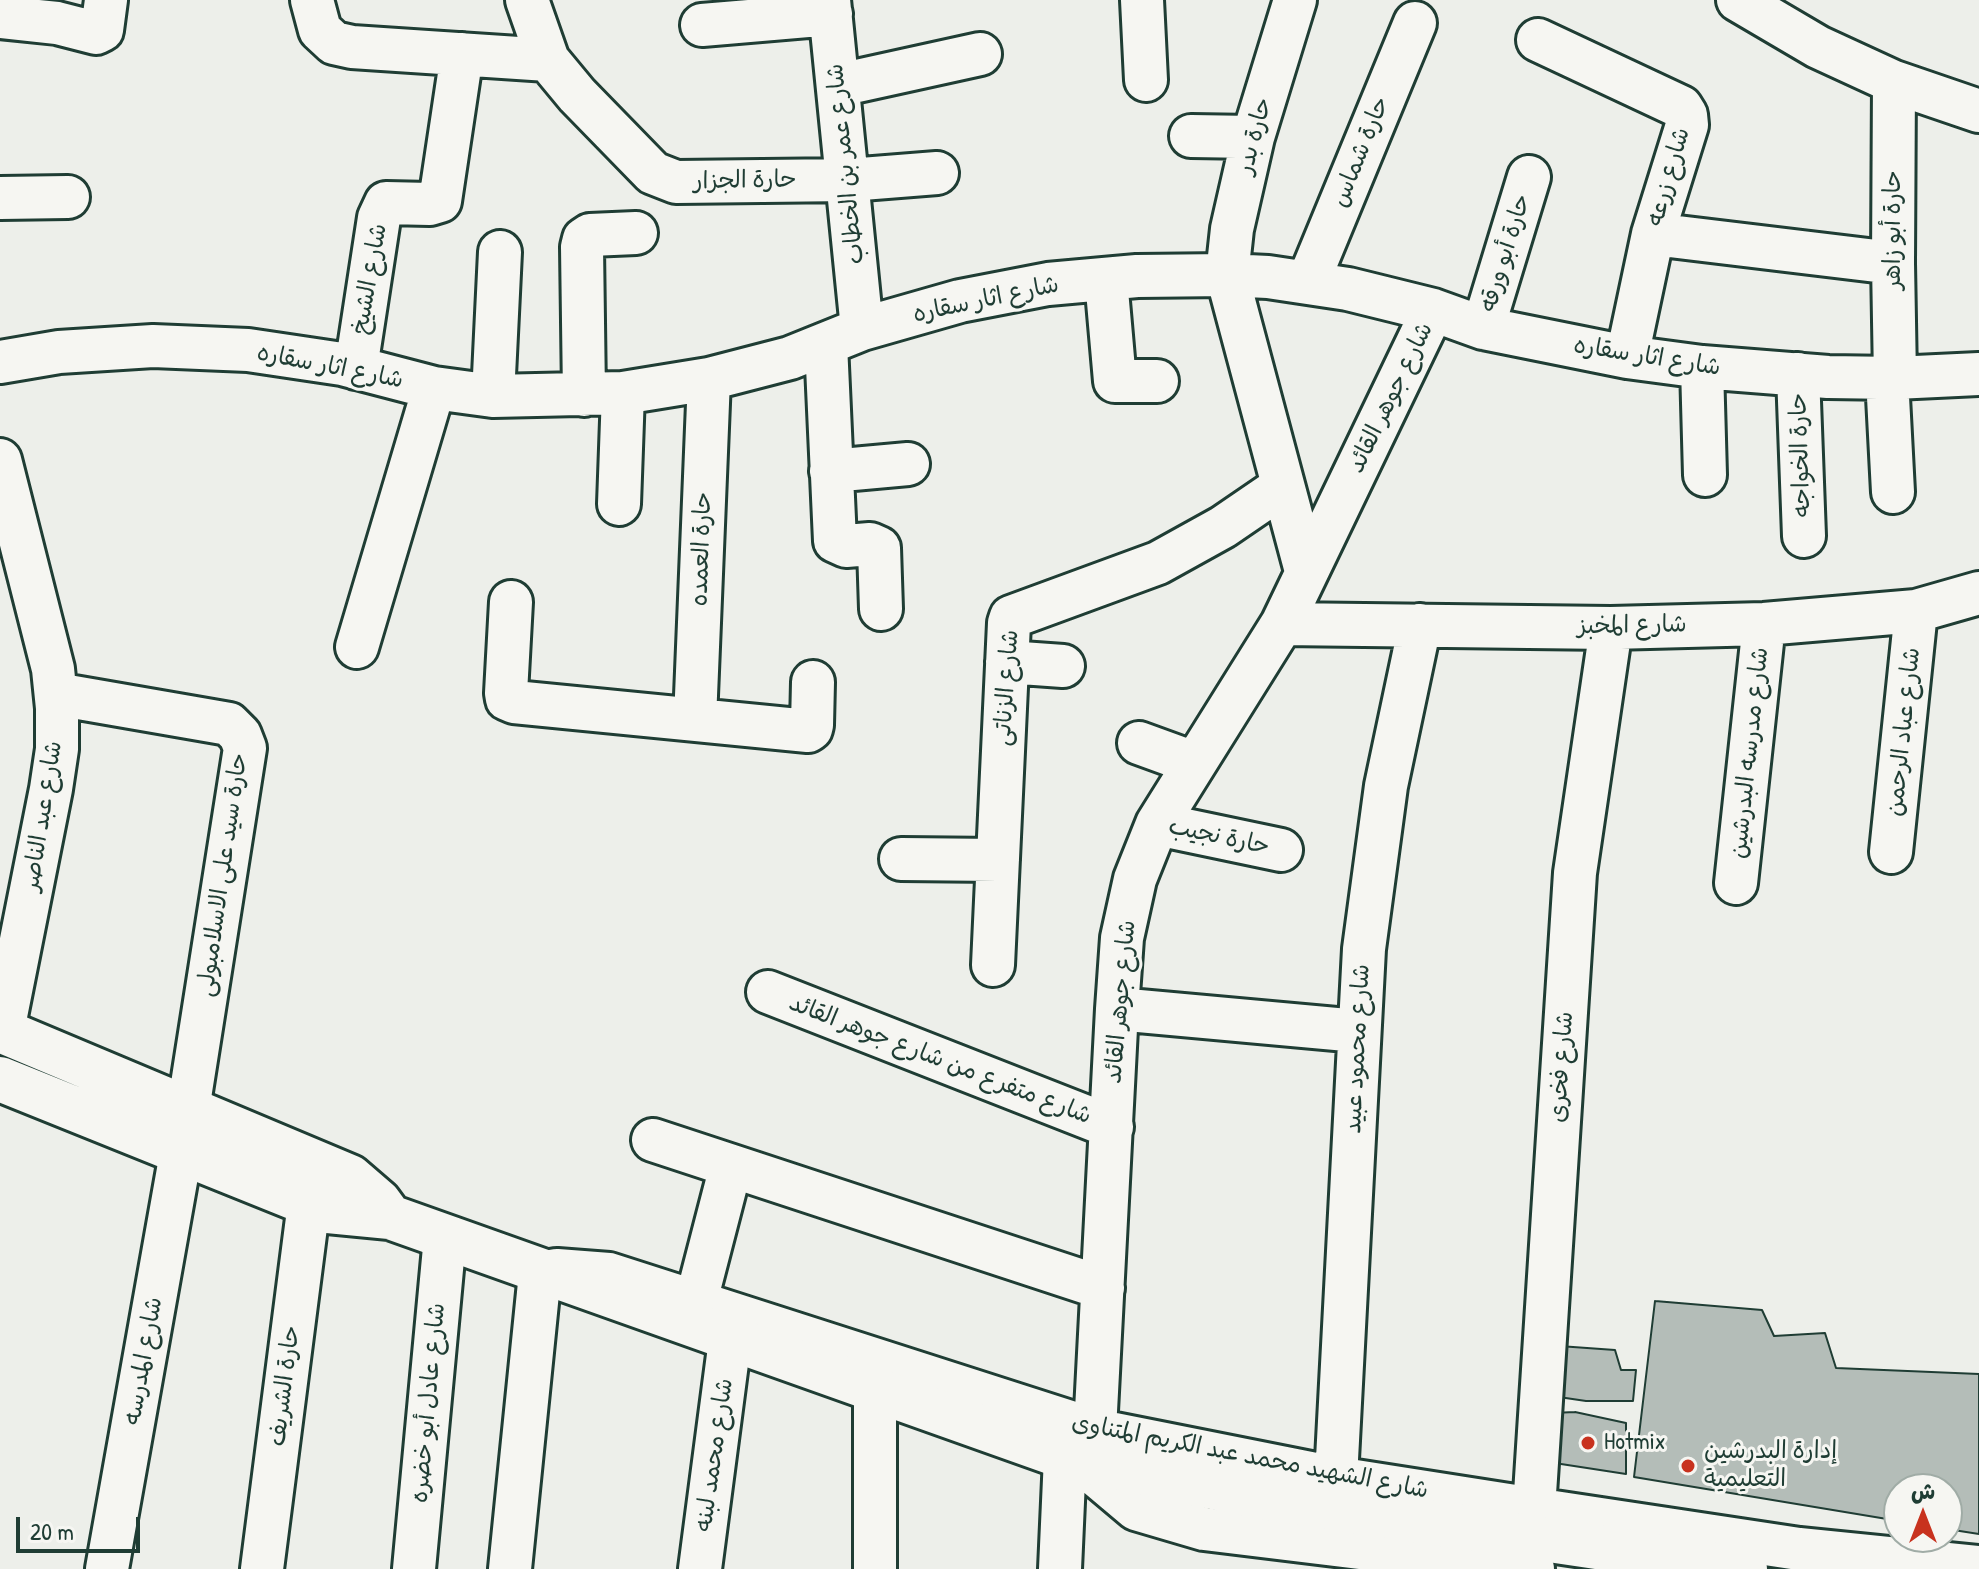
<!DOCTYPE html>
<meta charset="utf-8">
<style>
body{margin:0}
#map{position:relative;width:1979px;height:1569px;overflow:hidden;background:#edefea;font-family:"Patrick Hand","Playpen Sans Arabic",sans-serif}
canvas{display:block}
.north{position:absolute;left:1883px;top:1473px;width:80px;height:80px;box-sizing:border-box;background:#f6f6f2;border:2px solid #a0aca6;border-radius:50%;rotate:0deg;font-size:22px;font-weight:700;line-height:32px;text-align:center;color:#1f3d34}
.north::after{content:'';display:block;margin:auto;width:28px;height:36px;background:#c8321e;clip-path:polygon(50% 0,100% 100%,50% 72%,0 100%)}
.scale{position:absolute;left:16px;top:1517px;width:124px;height:36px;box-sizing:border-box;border:4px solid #1f3d34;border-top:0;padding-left:10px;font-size:24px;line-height:28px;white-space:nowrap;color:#1f3d34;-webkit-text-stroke:6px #f6f6f2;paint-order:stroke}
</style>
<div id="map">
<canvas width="1979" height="1569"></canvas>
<div class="north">ش</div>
<div class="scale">20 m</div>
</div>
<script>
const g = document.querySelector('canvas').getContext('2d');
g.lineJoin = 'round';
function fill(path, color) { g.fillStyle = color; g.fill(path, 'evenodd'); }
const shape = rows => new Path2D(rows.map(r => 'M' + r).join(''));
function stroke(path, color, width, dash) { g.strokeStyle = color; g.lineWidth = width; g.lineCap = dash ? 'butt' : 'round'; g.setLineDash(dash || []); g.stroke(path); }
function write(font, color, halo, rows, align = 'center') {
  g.font = font + ' "Patrick Hand","Playpen Sans Arabic",sans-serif'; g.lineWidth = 6; g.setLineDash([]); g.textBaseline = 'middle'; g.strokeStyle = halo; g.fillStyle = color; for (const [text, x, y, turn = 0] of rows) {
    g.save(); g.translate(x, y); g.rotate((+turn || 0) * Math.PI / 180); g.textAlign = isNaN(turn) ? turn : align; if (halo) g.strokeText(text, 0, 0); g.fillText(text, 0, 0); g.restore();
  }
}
const building = shape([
 [1655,1301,1762,1310,1774,1336,1825,1333,1836,1368,1979,1374,1979,1534,1947,1529,1947,1489,1899,1489,1899,1521,1634,1477,1655,1301],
 [1559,1346,1615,1350,1621,1370,1636,1370,1633,1401,1586,1401,1552,1396,1559,1346],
 [1575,1412,1626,1423,1626,1474,1548,1462,1552,1413,1575,1412]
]);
fill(building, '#b4bdb8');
stroke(building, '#1f3d34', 2);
const minor = shape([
 [312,0,320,30,334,43,352,47,548,60],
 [527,0,548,60,577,95,653,173,676,182,849,180,937,173],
 [829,0,862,329],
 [1142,0,1146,80],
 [1295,0,1253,137,1232,229,1227,275,1306,571],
 [1738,0,1818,47,1894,82,1979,111],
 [0,17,57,23,96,33,102,30,106,0],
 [702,25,831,14],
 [1538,40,1681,107,1686,115,1687,125,1653,234,1627,357],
 [1894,82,1893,263,1895,378],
 [839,85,980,54],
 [1191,136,1253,137],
 [0,198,68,197],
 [1653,234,1893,263],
 [1106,279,1115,381,1157,381],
 [1308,282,1415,23],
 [1483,328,1529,177],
 [826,344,835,541,846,546,870,544,879,548,881,609],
 [0,362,59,352,153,346,248,350,342,364,434,388,493,396,623,393,709,379,790,358,862,329,960,301,1048,284,1137,276,1227,275,1268,277,1348,289,1433,310,1483,328,1627,357,1702,367,1828,377,1895,378,1979,374],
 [1702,367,1705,475],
 [356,368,379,218,386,203,430,204,440,201,462,54],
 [1798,374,1804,536],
 [1887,378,1893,492],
 [584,395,582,247,584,239,590,235,636,233],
 [493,396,500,252],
 [0,460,53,669,57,708,57,749,51,789,3,1031],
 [831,471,908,464],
 [619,504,623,393],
 [511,602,506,693,507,699,514,702,808,731,811,729,812,725,813,682],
 [1282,624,1611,628,1764,624,1916,611,1979,593],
 [357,647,434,388],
 [1007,662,1063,666],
 [56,694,229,724,240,735,245,748,188,1110],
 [695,720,709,379],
 [1139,743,1194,763],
 [1157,824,1281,850],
 [1891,852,1916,611],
 [901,859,998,860],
 [1736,883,1764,624],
 [993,965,1009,623,1011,617,1158,563,1223,527,1283,486],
 [768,992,1112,1127],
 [1117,1009,1358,1031],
 [653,1140,1103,1288],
 [696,1301,731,1166],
 [875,1391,875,1569],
 [1095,1430,1117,1009,1122,938,1135,879,1157,824,1282,624,1433,310],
 [1079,1461,1136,1509,1204,1529,1533,1569],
 [1336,1478,1364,949,1386,786,1420,625],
 [1534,1509,1575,873,1611,628],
 [107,1569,181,1153],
 [262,1569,309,1203],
 [414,1569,445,1237],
 [510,1569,540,1273,557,1270,609,1274,1095,1430,1336,1478,1534,1509,1799,1549,1979,1567],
 [700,1569,730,1340],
 [1060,1569,1065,1457]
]);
const major = shape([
 [0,1030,350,1177,379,1202,390,1217],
 [0,1079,328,1211,390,1217,1065,1457,1266,1498,1745,1569]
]);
stroke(minor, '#1f3d34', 48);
stroke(major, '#1f3d34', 50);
stroke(minor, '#f6f6f2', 42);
stroke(major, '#f6f6f2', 44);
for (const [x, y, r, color] of [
 [1588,1443,8,"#c8321e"],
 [1688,1466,8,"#c8321e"]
]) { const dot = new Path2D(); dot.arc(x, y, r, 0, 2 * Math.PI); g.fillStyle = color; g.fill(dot); stroke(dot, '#f6f6f2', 3); }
write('24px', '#1f3d34', '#f6f6f2', [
 ["حارة بدر",1255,136,-75],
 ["حارة شماس",1361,152,-68],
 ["شارع عمر بن الخطاب",846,164,-96],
 ["شارع زرعه",1669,177,-74],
 ["حارة الجزار",745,181,-1],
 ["حارة أبو زاهر",1894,230,-90],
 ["حارة أبو ورقه",1506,253,-73],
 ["شارع الشيخ",370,279,-80],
 ["شارع اثار سقاره",986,300,-12],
 ["شارع اثار سقاره",1647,357,9],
 ["شارع اثار سقاره",330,367,11],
 ["شارع جوهر القائد",1391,398,-64],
 ["حارة الخواجه",1801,455,-92],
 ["حارة العمده",702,549,-88],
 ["شارع المخبز",1632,626,-1],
 ["شارع الزناتى",1007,688,-86],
 ["شارع عباد الرحمن",1904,732,-84],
 ["شارع مدرسه البدرشين",1750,753,-84],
 ["شارع عبد الناصر",43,816,-81],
 ["حارة نجيب",1219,837,12],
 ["حارة سيد على الاسلامبولى",223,875,-82],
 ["شارع جوهر القائد",1121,1002,-85],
 ["شارع محمود عبيد",1358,1049,-87],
 ["شارع متفرع من شارع جوهر القائد",940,1060,21],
 ["شارع فخرى",1562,1067,-86],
 ["شارع المدرسه",144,1361,-80],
 ["حارة الشريف",285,1386,-83],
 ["شارع عادل أبو خضره",429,1403,-85],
 ["شارع محمد لبنه",715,1455,-82],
 ["شارع الشهيد محمد عبد الكريم المتناوى",1250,1457,11]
]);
write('24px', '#1f3d34', '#f6f6f2', [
 ["Hotmix",1604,1443],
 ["إدارة البدرشين",1704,1452],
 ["التعليمية",1704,1480]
], 'left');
</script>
